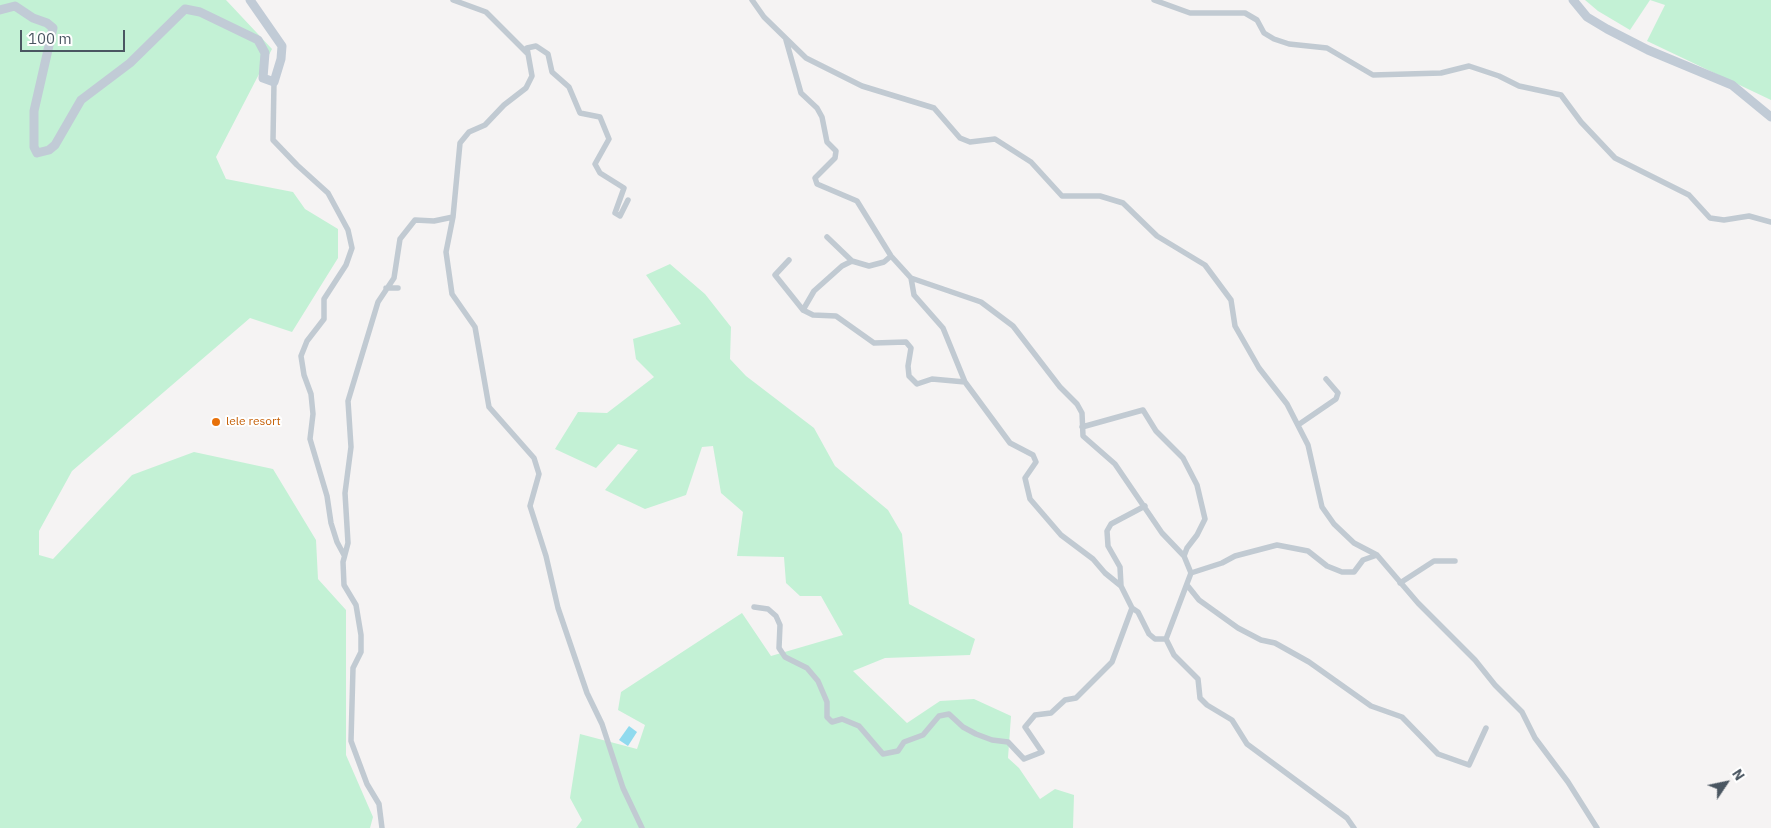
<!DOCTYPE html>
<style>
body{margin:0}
#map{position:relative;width:1771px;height:828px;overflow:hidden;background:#f5f3f3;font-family:"IBM Plex Sans",sans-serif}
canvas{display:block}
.north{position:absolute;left:1701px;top:758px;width:50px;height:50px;-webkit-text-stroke:4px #fff;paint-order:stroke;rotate:56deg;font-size:14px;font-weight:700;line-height:20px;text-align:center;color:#4a5661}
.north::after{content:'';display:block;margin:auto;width:18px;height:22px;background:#4a5661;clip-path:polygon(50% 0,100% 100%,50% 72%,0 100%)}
.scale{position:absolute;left:20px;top:30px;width:105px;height:22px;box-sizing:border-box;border:2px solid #4a5661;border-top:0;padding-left:6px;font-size:15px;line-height:18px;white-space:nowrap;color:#4a5661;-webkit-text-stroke:4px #fff;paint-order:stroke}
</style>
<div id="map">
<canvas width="1771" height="828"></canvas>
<div class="north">N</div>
<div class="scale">100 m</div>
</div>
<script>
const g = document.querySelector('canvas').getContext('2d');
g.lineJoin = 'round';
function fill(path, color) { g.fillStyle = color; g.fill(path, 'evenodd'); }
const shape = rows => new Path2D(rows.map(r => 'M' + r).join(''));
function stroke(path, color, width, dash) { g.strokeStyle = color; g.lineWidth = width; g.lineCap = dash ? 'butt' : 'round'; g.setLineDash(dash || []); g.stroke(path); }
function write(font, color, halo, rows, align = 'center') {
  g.font = font + ' "IBM Plex Sans",sans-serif'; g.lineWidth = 4; g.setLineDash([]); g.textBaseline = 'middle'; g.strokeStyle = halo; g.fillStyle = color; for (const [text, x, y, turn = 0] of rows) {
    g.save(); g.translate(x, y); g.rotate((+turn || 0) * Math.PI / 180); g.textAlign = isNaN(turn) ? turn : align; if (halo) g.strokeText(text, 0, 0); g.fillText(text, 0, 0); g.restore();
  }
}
fill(shape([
 [0,0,226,0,272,49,216,157,226,179,293,192,305,209,338,229,338,258,292,332,250,318,72,471,39,531,39,555,53,559,132,475,194,452,273,469,316,540,318,579,346,610,346,755,373,817,370,828,0,828],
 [1585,0,1771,0,1771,100,1647,41,1665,5,1650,0,1630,30,1598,11],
 [670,264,705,294,731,327,730,359,746,376,814,428,835,466,888,510,902,534,909,604,975,639,970,655,885,658,853,671,907,723,940,701,974,699,1011,716,1008,758,1019,768,1040,799,1055,789,1074,795,1073,828,576,828,582,820,570,798,580,734,637,749,645,725,618,710,621,692,742,613,771,656,843,635,821,596,800,596,786,583,784,557,737,556,743,512,721,493,713,446,702,447,686,495,645,509,605,490,638,450,618,444,596,468,555,449,578,412,607,413,654,377,636,359,633,339,681,324,646,275]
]), '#c3f1d5');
fill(shape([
 [629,726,637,732,628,746,619,740]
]), '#90daee');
stroke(shape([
 [453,0,486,12,527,53],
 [752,0,764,17,806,58,862,86,934,108,960,138,970,142,995,139,1031,162,1062,196,1100,196,1123,203,1157,236,1205,265,1231,300,1235,326,1259,368,1287,404,1308,445,1322,507,1334,524,1354,543,1377,555,1418,603,1475,660,1495,685,1522,712,1535,738,1568,782,1597,828],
 [1154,0,1190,13,1245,13,1257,20,1264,33,1274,39,1289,44,1327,48,1373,75,1441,73,1469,66,1499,76,1519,86,1561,95,1581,122,1615,158,1689,195,1710,218,1724,220,1749,216,1771,222],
 [786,40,801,93,817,108,822,117,827,142,836,151,835,158,815,178,817,184,857,201,891,256,911,278,981,302,1013,326,1060,387,1077,404,1082,413,1083,436,1115,464,1162,533,1184,556,1191,573,1166,639,1174,655,1198,679,1200,698,1207,705,1232,720,1247,744,1347,818,1354,828],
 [274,82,273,140,297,165,328,193,348,230,352,248,346,265,324,299,324,319,307,341,301,356,304,375,311,394,313,414,310,439,327,496,331,523,337,542,344,555],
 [628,200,620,216,615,213,624,188,600,173,595,164,609,139,600,117,580,113,569,87,552,72,548,54,536,46,527,48,532,76,526,88,504,105,485,125,469,132,460,143,453,217,446,252,452,294,475,327,489,407,534,458,539,474,530,506,546,556,558,608,587,693,602,724,623,788,642,828],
 [827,237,852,261,869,266,884,262,891,256],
 [789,260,775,275,803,310,814,291,842,266,852,261],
 [911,278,914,295,943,328,965,382,1010,443,1033,455,1036,462,1025,478,1030,499,1061,535,1093,559,1105,573,1121,586],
 [386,288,398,288],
 [803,310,813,315,836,316,874,343,906,342,911,348,908,366,909,376,917,384,932,379,965,382],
 [1298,425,1336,399,1338,393,1326,379],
 [1082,427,1143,410,1156,431,1183,458,1197,485,1205,519,1197,535,1187,548,1184,556],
 [1191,573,1222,563,1235,556,1277,545,1308,551,1327,566,1342,572,1354,572,1363,560,1377,555],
 [1400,583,1434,561,1455,561],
 [1187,585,1199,600,1238,628,1261,640,1275,643,1309,662,1371,706,1402,717,1438,754,1469,765,1486,728],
 [754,607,768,609,776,616,780,625,779,648,785,657,807,668,818,681,827,702,827,717,832,722,842,719,859,726,883,754,898,751,904,742,923,735,939,716,949,714,963,727,976,734,992,740,1008,742,1024,759,1042,752,1025,727,1035,715,1051,713,1065,700,1076,698,1112,662,1132,608,1121,586,1120,567,1108,546,1107,531,1111,524,1145,506],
 [1132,608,1138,612,1149,634,1155,639,1166,639],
 [382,828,379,804,367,784,351,741,353,668,361,652,361,635,356,605,344,585,343,562,348,543,345,493,351,447,348,401,378,302,394,278,400,239,415,220,434,221,453,217]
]), '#c1cad2', 5.5);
stroke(shape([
 [1573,0,1587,17,1607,29,1648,50,1732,85,1771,117],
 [0,10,15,6,33,18,47,23,53,28,34,111,34,147,37,153,49,150,55,145,81,100,130,63,185,9,200,12,258,40,265,53,263,78,274,82,281,59,282,46,250,0]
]), '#c1cbd6', 9);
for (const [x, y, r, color] of [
 [216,422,5,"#e8710a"]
]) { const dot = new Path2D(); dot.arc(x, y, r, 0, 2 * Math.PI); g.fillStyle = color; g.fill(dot); stroke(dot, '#fff', 2); }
write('12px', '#c56008', '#fff', [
 ["lele resort",226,422]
], 'left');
</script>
